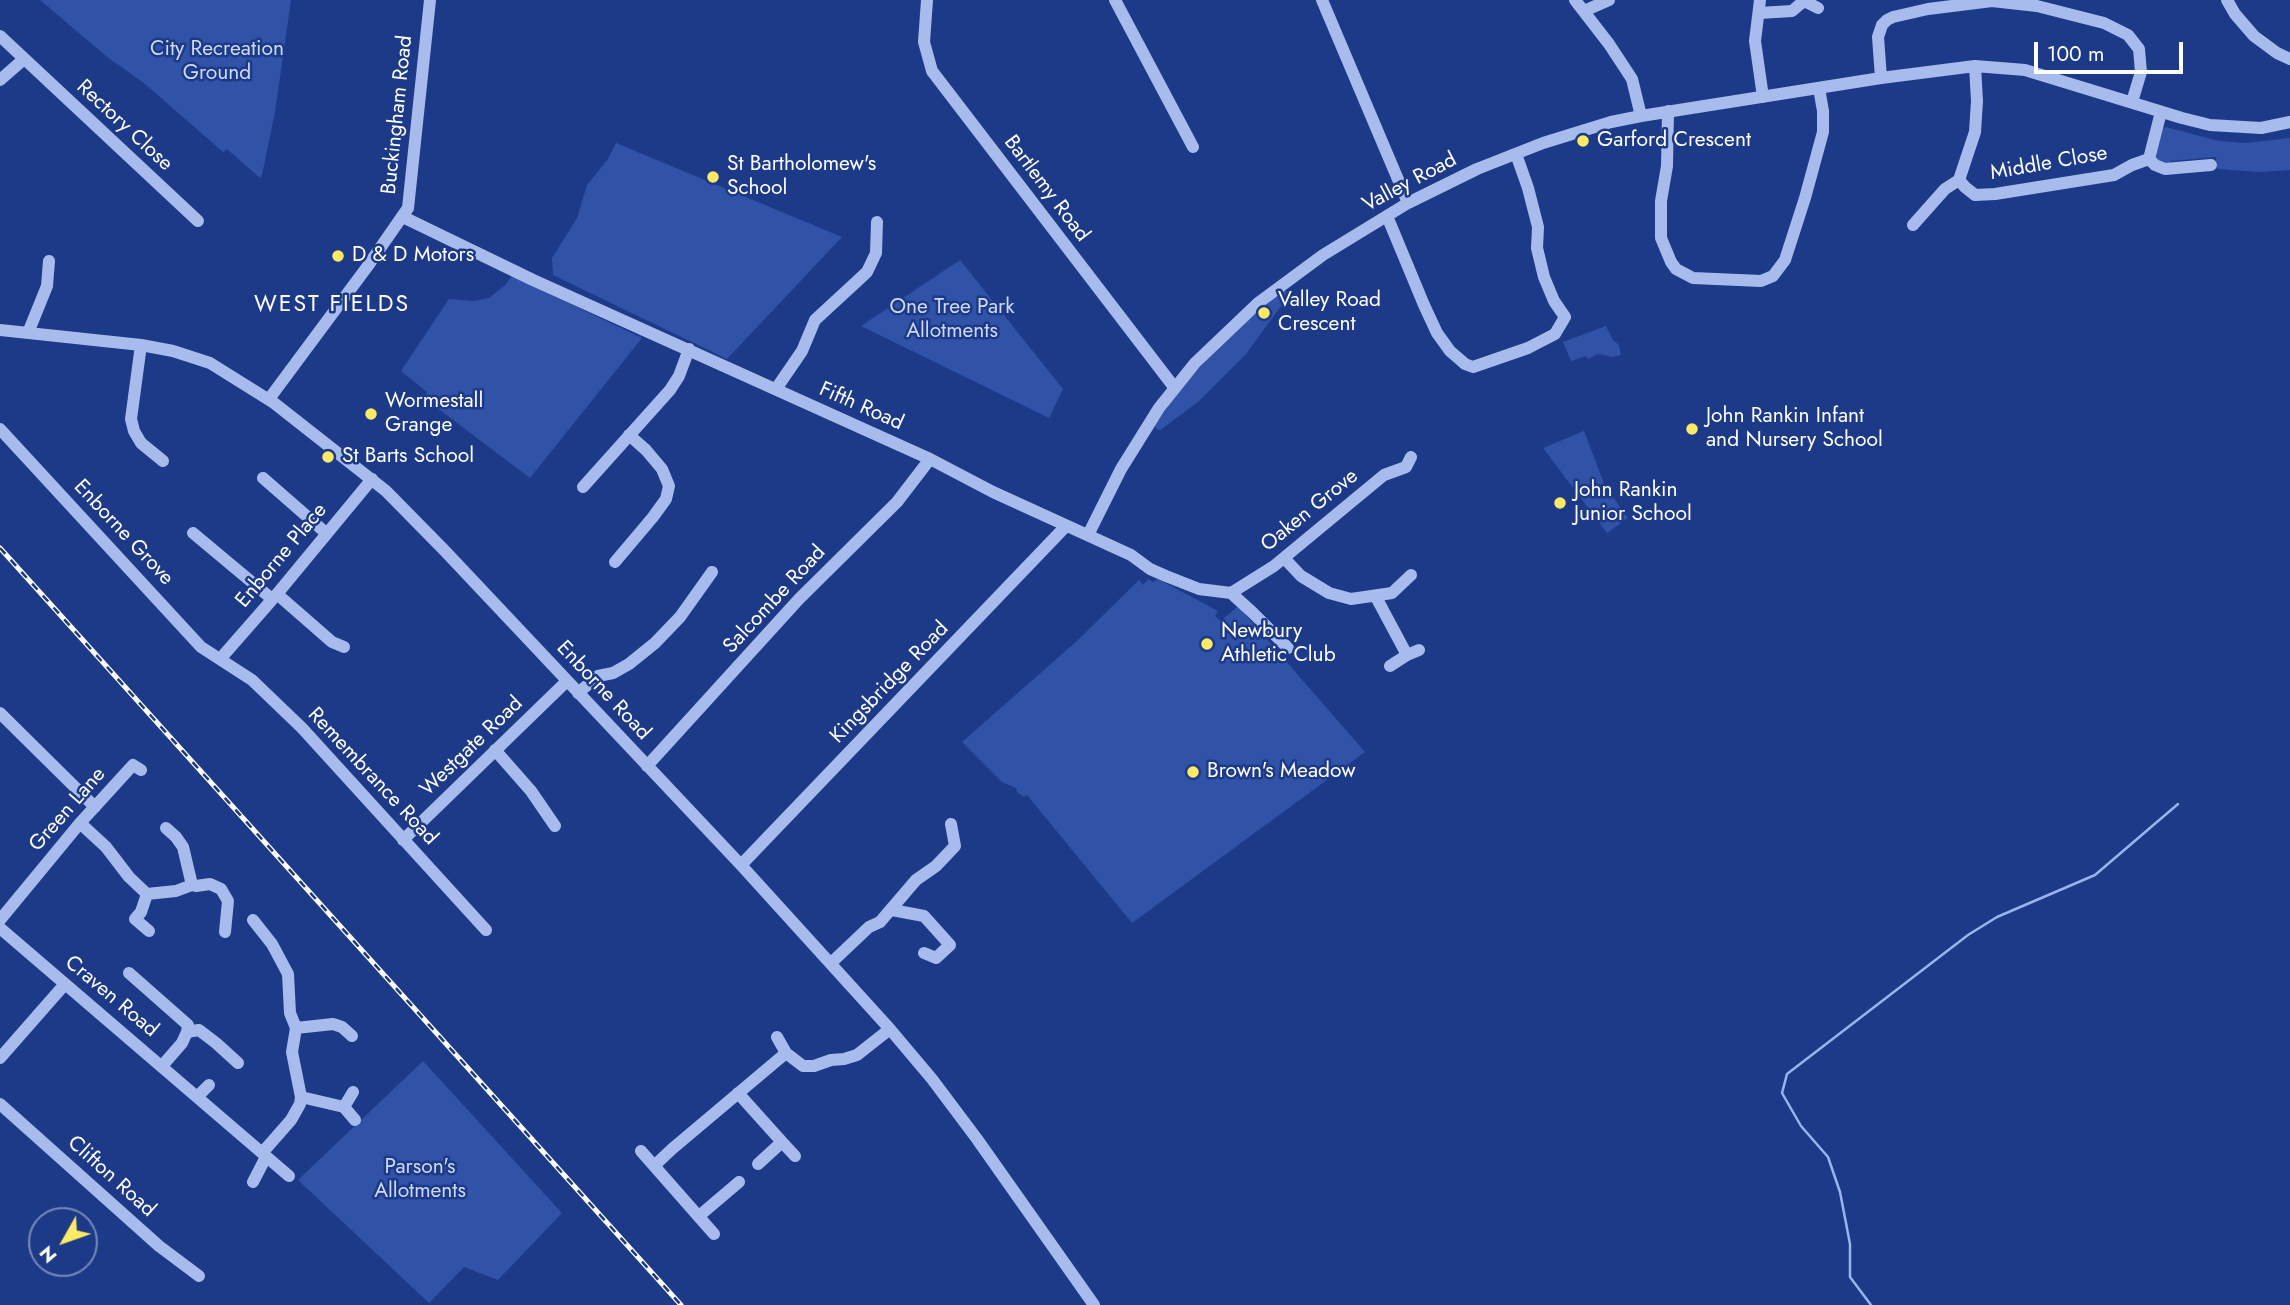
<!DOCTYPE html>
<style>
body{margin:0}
#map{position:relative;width:2290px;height:1305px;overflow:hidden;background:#1d3a89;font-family:Jost,sans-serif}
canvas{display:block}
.north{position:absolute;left:28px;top:1207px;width:70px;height:70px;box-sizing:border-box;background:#1d3a89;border:2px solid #7789b8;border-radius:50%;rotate:230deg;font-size:19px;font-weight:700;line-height:28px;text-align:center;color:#fff}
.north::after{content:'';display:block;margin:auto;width:24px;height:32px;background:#fce965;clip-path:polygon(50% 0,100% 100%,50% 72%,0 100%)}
.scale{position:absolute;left:2034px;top:42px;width:149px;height:32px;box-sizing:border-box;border:4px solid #fff;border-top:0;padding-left:9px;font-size:21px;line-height:24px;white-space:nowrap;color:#fff;-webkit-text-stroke:5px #1d3a89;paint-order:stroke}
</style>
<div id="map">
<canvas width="2290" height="1305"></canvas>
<div class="north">N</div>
<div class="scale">100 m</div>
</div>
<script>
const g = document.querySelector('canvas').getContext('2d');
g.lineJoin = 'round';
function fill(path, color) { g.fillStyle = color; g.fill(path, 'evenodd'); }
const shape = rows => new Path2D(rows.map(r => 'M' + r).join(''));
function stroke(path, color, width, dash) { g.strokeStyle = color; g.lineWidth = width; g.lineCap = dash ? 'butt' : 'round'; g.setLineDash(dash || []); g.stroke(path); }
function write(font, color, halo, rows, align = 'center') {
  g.font = font + ' Jost,sans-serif'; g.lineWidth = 5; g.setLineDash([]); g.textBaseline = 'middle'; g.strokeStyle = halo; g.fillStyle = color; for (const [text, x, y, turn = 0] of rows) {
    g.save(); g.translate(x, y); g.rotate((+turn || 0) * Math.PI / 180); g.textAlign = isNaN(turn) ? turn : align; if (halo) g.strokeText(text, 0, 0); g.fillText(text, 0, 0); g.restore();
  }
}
fill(shape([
 [40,0,291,0,275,112,262,175,260,178,227,149,223,152,145,84,106,56],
 [2166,127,2219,141,2246,143,2290,138,2290,170,2259,172,2217,169,2216,157,2171,161,2171,166,2166,166,2155,158,2163,128],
 [616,143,842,237,727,359,553,275,552,258,577,218,587,185,608,159],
 [960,260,1063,389,1049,418,861,326],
 [512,276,642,338,530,478,424,398,427,392,401,371,449,299,473,301,489,298,505,285],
 [1281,291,1286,291,1289,295,1246,354,1198,402,1160,430,1156,429,1155,425,1178,392,1215,350],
 [1606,326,1613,340,1619,345,1621,355,1613,357,1598,354,1588,359,1586,356,1571,361,1563,342],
 [1584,431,1605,486,1628,518,1607,533,1543,448],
 [1148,579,1153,582,1158,579,1218,611,1215,616,1221,621,1238,606,1365,752,1132,923,1027,795,1024,797,1017,792,1016,788,1002,782,962,742,1078,640,1139,580,1143,585],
 [423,1061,562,1213,498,1280,464,1267,429,1303,298,1180]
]), '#3052a7');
stroke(shape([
 [1871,1305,1850,1277,1850,1244,1840,1192,1828,1157,1801,1126,1782,1093,1787,1074,1968,935,1997,917,2095,875,2178,804]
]), '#9ab3ee', 2.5);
stroke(shape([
 [927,0,924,42,932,71,1174,387],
 [1115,0,1193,147],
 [1322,0,1408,203],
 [1575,0,1609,44,1632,79,1641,116],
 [1760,0,1755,41,1763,97],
 [2227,0,2235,14,2254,36,2277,53,2290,59],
 [1584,11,1609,0],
 [1759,13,1792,11,1804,1,1818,8],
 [0,36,198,221],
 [1975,66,1977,101,1975,132,1959,180,1965,187,1975,195,1995,194,2114,175,2132,165,2149,159,2161,112],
 [1881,78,1878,37,1882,25,1887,20,1893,17,1928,9,1992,1,2037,6,2104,23,2128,35,2139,49,2141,72,2132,102],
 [0,80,24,59],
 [1668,111,1667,166,1661,201,1661,238,1671,262,1676,269,1693,278,1761,281,1773,276,1785,260,1805,198,1823,132,1823,111,1819,88],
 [2149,159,2155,165,2165,169,2211,165],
 [1387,216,1424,305,1437,333,1450,351,1465,364,1473,367,1528,348,1555,334,1565,317,1554,301,1544,277,1537,248,1538,227,1528,188,1516,154],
 [403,217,533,280,930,459,993,492,1131,555,1150,569,1166,576,1199,589,1231,593,1252,612,1288,648],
 [1913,225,1945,189,1959,180],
 [0,330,141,345,173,351,210,363,274,403,386,491,445,551,741,865,889,1028,932,1079,977,1139,1094,1305],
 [28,333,47,286,49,261],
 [141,345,131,419,134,431,141,443,163,461],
 [776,389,802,351,815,320,867,272,876,253,877,222],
 [269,399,367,267,408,208,430,0],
 [0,429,201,647,252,680,302,728,486,930],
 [263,478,326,533],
 [583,487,670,390,679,376,689,349],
 [193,533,272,599],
 [1088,535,1121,469,1159,408,1195,363,1258,303,1323,255,1408,203,1477,169,1543,143,1611,122,1641,116,1881,78,1975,66,2025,70,2182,118,2210,125,2261,128,2290,122],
 [1284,558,1301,576,1329,593,1351,599,1392,593,1411,575],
 [615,562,653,517,666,499,669,486,662,469,646,450,629,435],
 [1231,593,1274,566,1384,475,1406,467,1411,457],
 [277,594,332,642,344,647],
 [1376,597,1407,655],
 [221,658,277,594,372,479],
 [1390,666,1407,655,1419,650],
 [578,693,598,676,613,673,629,664,655,643,680,617,712,572],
 [0,713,95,807],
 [495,750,531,791,555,826],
 [647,766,799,599,897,502,930,459],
 [80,823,106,847,129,877,147,894,176,891,192,885],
 [166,828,176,837,183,847,192,885,196,886,210,884,221,889,228,901,225,932],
 [403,840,567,681],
 [741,865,1066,526],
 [147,894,141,912,135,919,149,931],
 [892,910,924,916,950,945,936,958,924,953],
 [0,920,80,823,133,765,141,770],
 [253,920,272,944,288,974,290,1013,296,1028,292,1052,301,1097,300,1104,291,1120,262,1153],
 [0,928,289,1176],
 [831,963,869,927,880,922,916,880,936,866,955,846,951,824],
 [129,973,188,1025,187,1032,182,1043,162,1066],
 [296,1028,333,1024,342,1027,352,1036],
 [187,1032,199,1030,216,1043,238,1063],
 [777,1037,786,1053,803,1066,814,1066,831,1060,844,1059,857,1055,890,1029],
 [0,1058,65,984],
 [738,1093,782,1142,758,1164],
 [197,1097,209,1085],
 [301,1097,344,1107,355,1120],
 [0,1104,159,1246,199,1276],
 [344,1107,353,1092],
 [782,1142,795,1156],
 [641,1151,714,1234],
 [654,1166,672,1149,786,1053],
 [253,1182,266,1157],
 [699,1216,739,1182]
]), '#a7bbec', 12);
const rail = shape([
 [0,548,681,1305]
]);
stroke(rail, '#fff', 5);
stroke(rail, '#1d3a89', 2.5, [8]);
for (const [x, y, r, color] of [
 [1583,141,7,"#fce965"],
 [713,177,7,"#fce965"],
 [338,256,7,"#fce965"],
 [1264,313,7,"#fce965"],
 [371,414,7,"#fce965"],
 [1692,429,7,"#fce965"],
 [328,457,7,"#fce965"],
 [1560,503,7,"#fce965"],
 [1207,644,7,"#fce965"],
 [1193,772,7,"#fce965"]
]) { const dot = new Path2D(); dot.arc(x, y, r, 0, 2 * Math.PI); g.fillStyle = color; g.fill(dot); stroke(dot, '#1d3a89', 2.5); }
write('21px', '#ccd9f9', '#1d3a89', [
 ["City Recreation",217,50],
 ["Ground",217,74],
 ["One Tree Park",952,308],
 ["Allotments",952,332],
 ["Parson's",420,1168],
 ["Allotments",420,1192]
]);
write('21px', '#fff', '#1d3a89', [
 ["Buckingham Road",398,115,-84],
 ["Rectory Close",124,126,43],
 ["Middle Close",2049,164,-10],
 ["Valley Road",1410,183,-28],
 ["Bartlemy Road",1046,189,53],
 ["Fifth Road",861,407,24],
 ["Oaken Grove",1310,511,-39],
 ["Enborne Grove",123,533,47],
 ["Enborne Place",282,556,-50],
 ["Salcombe Road",775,600,-47],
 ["Kingsbridge Road",890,683,-46],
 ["Enborne Road",603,691,47],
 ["Westgate Road",472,747,-44],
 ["Remembrance Road",372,777,47],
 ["Green Lane",68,810,-49],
 ["Craven Road",111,997,40],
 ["Clifton Road",111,1177,42]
]);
write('21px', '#fff', '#1d3a89', [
 ["Garford Crescent",1597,141],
 ["St Bartholomew's",727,165],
 ["School",727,189],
 ["D & D Motors",352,256],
 ["Valley Road",1278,301],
 ["Crescent",1278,325],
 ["Wormestall",385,402],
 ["Grange",385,426],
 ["John Rankin Infant",1706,417],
 ["and Nursery School",1706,441],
 ["St Barts School",342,457],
 ["John Rankin",1574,491],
 ["Junior School",1574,515],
 ["Newbury",1221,632],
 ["Athletic Club",1221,656],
 ["Brown's Meadow",1207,772]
], 'left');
g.letterSpacing = '2px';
write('23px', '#fff', '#1d3a89', [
 ["WEST FIELDS",332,305]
]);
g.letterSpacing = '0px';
</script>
